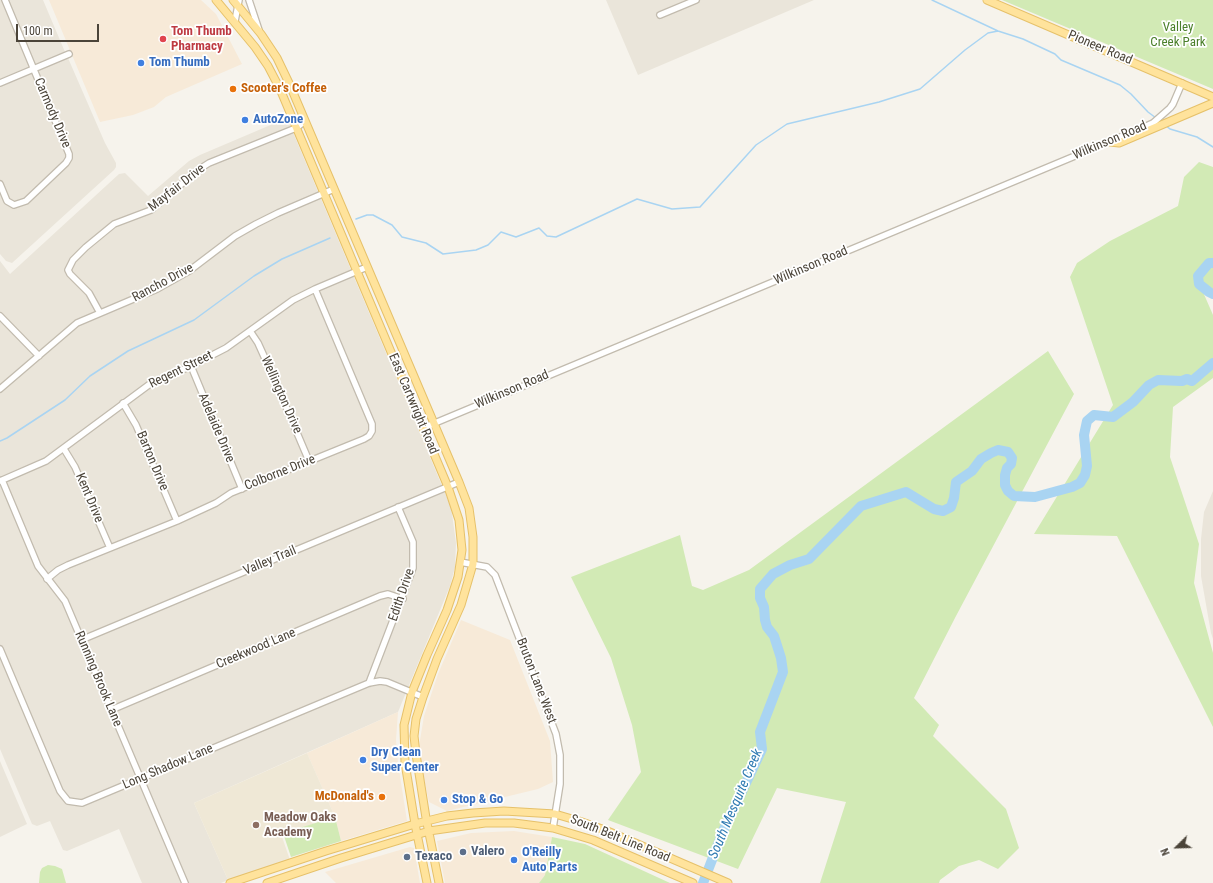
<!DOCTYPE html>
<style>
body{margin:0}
#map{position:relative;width:1213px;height:883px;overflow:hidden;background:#f6f3ec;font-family:"Roboto Condensed",sans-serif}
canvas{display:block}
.north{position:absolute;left:1157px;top:827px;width:40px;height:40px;-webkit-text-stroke:3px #fff;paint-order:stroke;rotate:247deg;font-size:11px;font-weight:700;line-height:16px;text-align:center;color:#4b4439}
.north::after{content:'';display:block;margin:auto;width:14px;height:18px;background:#4b4439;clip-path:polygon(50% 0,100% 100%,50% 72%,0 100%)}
.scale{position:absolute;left:16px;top:24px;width:83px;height:18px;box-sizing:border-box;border:2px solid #4b4439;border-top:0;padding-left:5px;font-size:12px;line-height:14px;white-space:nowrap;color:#4b4439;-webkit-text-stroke:3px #fff;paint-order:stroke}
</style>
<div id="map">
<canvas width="1213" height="883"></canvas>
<div class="north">N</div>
<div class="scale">100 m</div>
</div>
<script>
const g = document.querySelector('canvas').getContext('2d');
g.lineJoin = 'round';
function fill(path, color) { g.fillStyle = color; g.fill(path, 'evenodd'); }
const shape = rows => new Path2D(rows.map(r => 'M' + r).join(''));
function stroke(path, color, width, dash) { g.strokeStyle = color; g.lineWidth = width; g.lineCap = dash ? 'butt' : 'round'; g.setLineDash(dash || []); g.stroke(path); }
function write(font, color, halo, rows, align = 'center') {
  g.font = font + ' "Roboto Condensed",sans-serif'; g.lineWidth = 3.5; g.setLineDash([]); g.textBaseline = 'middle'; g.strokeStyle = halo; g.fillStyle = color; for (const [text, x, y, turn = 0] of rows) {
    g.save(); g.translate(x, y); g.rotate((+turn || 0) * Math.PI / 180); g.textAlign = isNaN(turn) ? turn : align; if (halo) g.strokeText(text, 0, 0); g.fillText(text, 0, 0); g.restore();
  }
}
fill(shape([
 [0,0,43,0,65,52,0,80],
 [606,0,814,0,638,75],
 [68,58,105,143,116,163,116,167,114,170,12,263,6,261,0,254,0,87],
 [287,118,451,507,456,543,455,567,450,586,398,712,194,803,228,880,221,883,142,883,119,829,67,851,63,850,50,821,37,826,32,824,0,749,0,261,10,274,119,174,125,173,148,196,189,161,200,155],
 [1213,491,1213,639,1211,633,1201,576,1201,539,1204,512],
 [0,761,27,824,0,837]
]), '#eae5da');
fill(shape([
 [49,0,201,0,216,14,242,64,166,97,154,107,133,115,100,122],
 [461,620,510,640,550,741,553,782,538,789,447,811,429,802,421,766,419,746,424,716,438,674],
 [398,712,396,740,398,763,407,821,341,841,335,817,307,753],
 [514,831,552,837,545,875,539,883,445,883,437,841,471,833],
 [410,847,414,848,420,883,336,883,325,872]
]), '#f7ead8');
fill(shape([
 [307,753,335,817,281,834,290,860,228,880,194,803]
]), '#efe8d6');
fill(shape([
 [1002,0,1213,0,1213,89],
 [1199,162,1213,167,1213,289,1203,292,1213,315,1213,378,1173,407,1170,457,1199,544,1194,583,1213,653,1213,727,1117,536,1034,534,1113,405,1070,277,1077,263,1110,241,1178,206,1184,177],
 [1048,351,1074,394,956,616,914,698,939,725,933,736,1006,809,1019,848,998,869,979,860,959,866,940,880,939,883,820,883,846,802,777,788,738,869,608,820,641,772,632,725,611,658,571,577,680,535,692,586,703,590,749,570],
 [335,817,341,841,291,857,283,833],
 [552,837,585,844,670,883,539,883,545,875],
 [48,865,55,866,62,869,66,883,39,883,40,872,42,868]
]), '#d2eab5');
stroke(shape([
 [932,0,998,31,1023,39,1055,54,1061,60,1120,85,1131,94,1148,112,1156,118],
 [1165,125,1170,129,1197,137,1213,147],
 [356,219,367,215,373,215,392,225,402,237,426,243,443,254,476,250,488,245,501,232,516,237,539,228,547,236,556,237,637,199,672,209,700,207,756,145,787,124,879,102,920,89,965,50,988,33,998,31],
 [0,441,7,438,65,400,90,376,128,351,194,320,254,276,282,259,330,238]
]), '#a9d4f2', 1.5);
stroke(shape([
 [1213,263,1209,263,1198,276,1199,284,1209,292,1213,294],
 [703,883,724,829,762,749,760,732,783,672,781,658,774,636,767,627,765,620,764,607,760,598,760,589,773,574,790,565,809,559,861,506,906,492,934,509,943,511,951,507,954,498,956,482,972,471,981,459,991,453,998,450,1008,452,1012,458,1011,464,1007,468,1005,475,1005,485,1008,491,1014,496,1035,497,1072,487,1080,483,1085,475,1087,466,1084,435,1087,421,1094,415,1113,417,1133,402,1149,385,1158,380,1182,381,1187,379,1192,381,1213,363]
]), '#a9d4f2', 10);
const minor = shape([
 [249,0,259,30],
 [660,15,696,0],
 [235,21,239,0],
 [0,83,69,54],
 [0,184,7,201,14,205,26,201,66,163,69,158,69,154,5,0],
 [100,313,89,293,70,274,68,270,73,260,86,247,114,224,151,210,198,170,209,163,296,128,305,121],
 [0,316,39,356],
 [250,331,258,343,272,374,309,461],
 [191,366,242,489],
 [0,389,77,323,157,289,189,271,235,236,256,224,278,213,334,189],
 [123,403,136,425,177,521],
 [423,428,1142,128,1153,123,1170,108,1173,104,1182,83],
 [64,449,75,467,110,548],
 [2,480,38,566,65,601,185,883],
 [0,481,46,461,150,384,191,366,226,348,293,300,315,289,367,267],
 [460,562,487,567,495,575,556,734,560,755,560,784,553,828],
 [47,579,58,570,68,565,177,521,216,503,231,493,364,439,369,436,372,431,372,424,315,289],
 [81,640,459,482],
 [0,649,60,791,68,801,82,803,369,683,380,681,387,682,423,697],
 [369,683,413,568,413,542,398,507],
 [111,710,380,596,388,594,403,599]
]);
const major = shape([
 [216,0,255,47,268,66,280,89,448,487,459,520,462,550,458,577,447,610,427,655,412,692,404,725,405,763,415,824,427,883],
 [233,0,261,34,277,58,289,83,459,482,469,508,473,537,473,564,461,605,437,659,423,697,416,719,414,736,416,754,426,818,439,883],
 [987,0,1213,97],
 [1110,142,1119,143,1213,103],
 [230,883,326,851,415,824,447,816,473,813,504,811,555,814,579,821,605,830,728,883],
 [267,883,341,858,429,831,485,823,514,823,553,828,593,840,693,883]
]);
stroke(minor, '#c2bbae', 8);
stroke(major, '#e6c16a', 9);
stroke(minor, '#fff', 5.5);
stroke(major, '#ffe39c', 7);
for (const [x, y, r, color] of [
 [163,39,4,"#e0444e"],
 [141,63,4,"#3f7fe0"],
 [233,89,4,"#e8710a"],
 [245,120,4,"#3f7fe0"],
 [363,760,4,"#3f7fe0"],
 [382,797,4,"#e8710a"],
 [444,800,4,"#3f7fe0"],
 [256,825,4,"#8d6e63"],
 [463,852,4,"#5c6f8a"],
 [407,857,4,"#5c6f8a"],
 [514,860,4,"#3f7fe0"]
]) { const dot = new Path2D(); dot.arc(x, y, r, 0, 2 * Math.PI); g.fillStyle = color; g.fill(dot); stroke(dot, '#fff', 1.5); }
write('13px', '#4a7f2a', '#fff', [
 ["Valley",1178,28],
 ["Creek Park",1178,43]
]);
write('bold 13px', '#be3a42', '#fff', [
 ["Tom Thumb",171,32],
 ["Pharmacy",171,47]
], 'left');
write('13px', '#4b4439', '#fff', [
 ["Pioneer Road",1100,48,23],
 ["Carmody Drive",52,113,67],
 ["Wilkinson Road",1110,141,-23],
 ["Mayfair Drive",177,188,-38],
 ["Wilkinson Road",811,266,-23],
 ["Rancho Drive",163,283,-28],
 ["Regent Street",181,370,-26],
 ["Wilkinson Road",512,390,-23],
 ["Wellington Drive",281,395,66],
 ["East Cartwright Road",413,404,67],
 ["Adelaide Drive",216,428,67],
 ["Barton Drive",152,461,67],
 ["Colborne Drive",280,473,-22],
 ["Kent Drive",89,498,67],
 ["Valley Trail",270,561,-23],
 ["Edith Drive",402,595,-71],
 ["Creekwood Lane",256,649,-23],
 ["Running Brook Lane",98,679,67],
 ["Bruton Lane West",536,681,69],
 ["Long Shadow Lane",168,767,-23],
 ["South Belt Line Road",620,839,22]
]);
write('bold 13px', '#366cbe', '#fff', [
 ["Tom Thumb",149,63],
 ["AutoZone",253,120],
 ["Dry Clean",371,753],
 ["Super Center",371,768],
 ["Stop & Go",452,800],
 ["O'Reilly",522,853],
 ["Auto Parts",522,868]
], 'left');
write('bold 13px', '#c56008', '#fff', [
 ["Scooter's Coffee",241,89],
 ["McDonald's",374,797,"right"]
], 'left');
write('bold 13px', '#785e54', '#fff', [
 ["Meadow Oaks",264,818],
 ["Academy",264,833]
], 'left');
write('bold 13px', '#4e5e75', '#fff', [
 ["Valero",471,852],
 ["Texaco",415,857]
], 'left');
write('italic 14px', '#2e7ab2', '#fff', [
 ["South Mesquite Creek",736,804,-67]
]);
</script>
